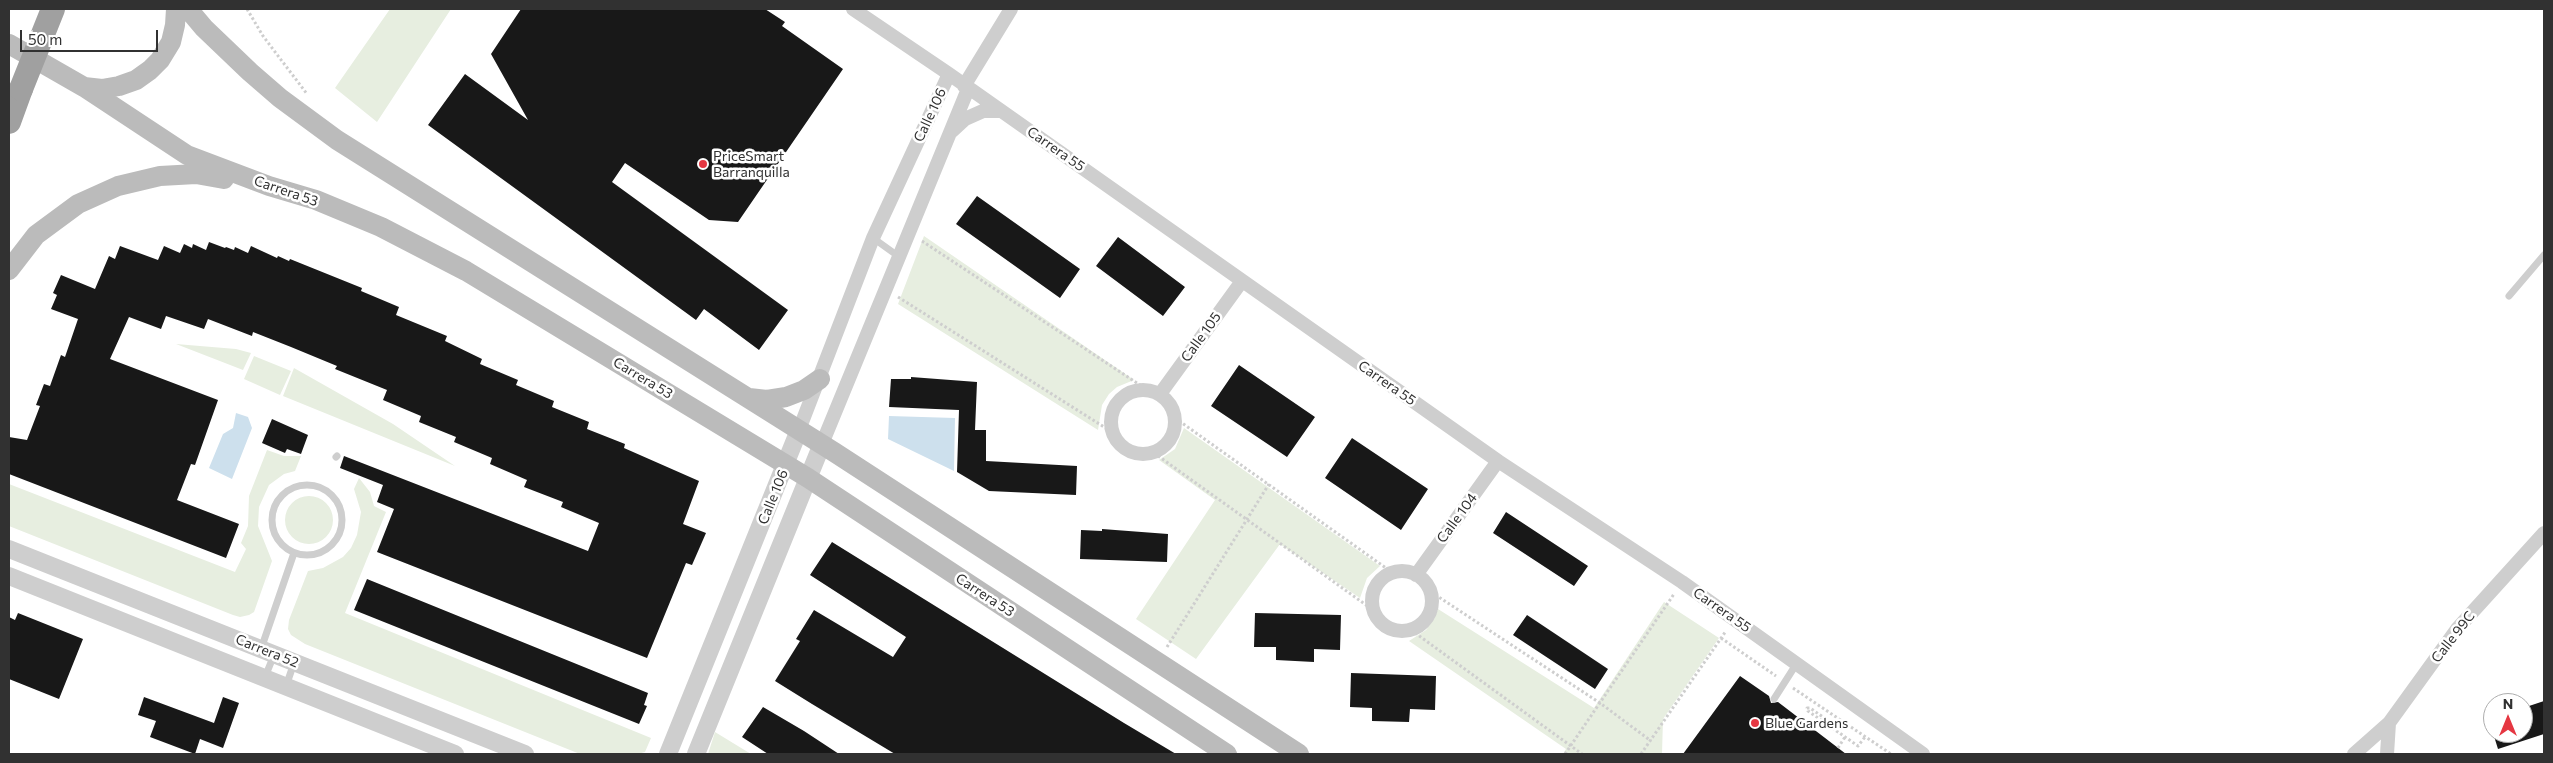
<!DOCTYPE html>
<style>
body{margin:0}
#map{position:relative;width:2553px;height:763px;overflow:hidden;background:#fff;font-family:Commissioner,sans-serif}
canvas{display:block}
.frame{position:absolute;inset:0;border:10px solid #313131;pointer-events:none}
.north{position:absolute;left:2483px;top:693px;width:50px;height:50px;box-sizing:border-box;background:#fff;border:1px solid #adadad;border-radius:50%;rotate:0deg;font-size:14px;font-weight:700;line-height:20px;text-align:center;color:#313131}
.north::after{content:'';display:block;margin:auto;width:18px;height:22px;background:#e53742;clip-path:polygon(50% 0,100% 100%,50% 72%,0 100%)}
.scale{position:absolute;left:20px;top:30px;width:138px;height:22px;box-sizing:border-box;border:2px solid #313131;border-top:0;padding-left:6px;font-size:15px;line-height:18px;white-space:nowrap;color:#313131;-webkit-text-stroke:4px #fff;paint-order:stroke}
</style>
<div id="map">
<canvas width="2553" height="763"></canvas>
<div class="frame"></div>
<div class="north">N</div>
<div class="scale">50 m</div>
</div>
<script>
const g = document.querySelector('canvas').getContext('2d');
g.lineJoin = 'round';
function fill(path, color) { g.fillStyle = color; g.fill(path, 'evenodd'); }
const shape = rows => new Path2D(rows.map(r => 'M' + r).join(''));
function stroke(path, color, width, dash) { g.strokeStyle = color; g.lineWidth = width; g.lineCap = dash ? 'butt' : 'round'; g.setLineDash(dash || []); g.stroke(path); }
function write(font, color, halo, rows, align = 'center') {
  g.font = font + ' Commissioner,sans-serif'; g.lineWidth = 5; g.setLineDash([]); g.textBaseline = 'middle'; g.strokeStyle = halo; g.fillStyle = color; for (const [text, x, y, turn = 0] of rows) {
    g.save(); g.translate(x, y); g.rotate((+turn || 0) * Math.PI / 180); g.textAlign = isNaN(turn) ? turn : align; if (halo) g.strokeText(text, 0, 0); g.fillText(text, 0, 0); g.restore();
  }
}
fill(shape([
 [390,9,451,9,377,122,335,88],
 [924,236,1134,380,1117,387,1109,394,1102,405,1098,430,898,304],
 [176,344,236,349,251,353,243,370],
 [254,356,291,371,280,395,244,379],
 [294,368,393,424,455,466,283,396],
 [1184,428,1380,566,1367,578,1360,598,1280,544,1196,659,1136,619,1215,500,1159,460,1175,449],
 [267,450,284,456,301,456,295,471,284,474,269,485,259,507,258,526,272,561,254,612,249,615,240,617,233,615,9,526,9,484,235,572,246,549,241,543,248,526,249,496],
 [359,478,370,492,374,506,386,512,345,613,651,738,645,752,638,754,580,754,305,644,291,635,288,629,289,620,308,571,323,568,343,557,351,548,357,535,361,512,354,489],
 '285 520a24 24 0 1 1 48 0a24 24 0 1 1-48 0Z',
 [1664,602,1719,638,1663,719,1662,754,1563,754,1566,749,1409,641,1426,630,1434,619,1438,609,1594,708],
 [715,732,751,754,708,754]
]), '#e7eee0');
fill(shape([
 [236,413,248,417,252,428,232,479,209,468,223,434,233,428],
 [889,416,955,418,954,471,888,439]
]), '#cde0ed');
fill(shape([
 [521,9,765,9,785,22,782,26,843,69,738,222,709,220,625,163,612,182,788,310,759,350,704,309,696,320,428,125,465,74,528,120,491,54],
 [977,196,1080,269,1060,298,956,224],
 [1118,237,1185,287,1163,316,1096,266],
 [209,242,225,248,226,247,234,250,235,247,248,253,251,246,277,258,278,256,289,261,290,259,362,288,361,291,399,307,396,315,447,336,445,341,482,359,480,364,518,380,516,385,554,401,552,407,589,422,587,429,625,444,624,448,699,481,683,524,706,533,692,565,686,563,647,658,377,552,394,509,377,502,383,485,340,468,344,456,588,551,599,523,561,507,563,502,524,487,527,480,490,464,492,458,454,442,456,437,419,422,421,416,383,400,387,390,335,369,337,366,291,347,253,332,252,336,208,319,204,329,166,316,161,329,129,317,110,359,218,400,195,465,191,464,177,500,239,524,226,558,9,474,9,437,27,440,40,406,36,405,44,384,50,386,61,355,65,357,78,319,51,309,57,295,53,293,61,275,95,289,109,256,115,259,120,246,158,260,164,246,180,253,184,244,192,248,193,244,206,250],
 [1239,365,1315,417,1287,457,1211,406],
 [911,377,977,382,975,430,986,430,986,461,1077,466,1076,495,989,491,957,472,959,410,889,407,891,379,911,379],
 [272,419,308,435,301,454,287,449,285,453,262,443],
 [1352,438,1428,489,1401,530,1325,478],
 [1506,512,1588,566,1574,586,1493,533],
 [1102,529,1168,534,1167,562,1080,559,1081,530,1102,531],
 [832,542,1124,723,1176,754,895,754,812,704,775,681,800,641,796,639,814,610,893,657,906,637,810,575],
 [367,579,648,693,644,705,647,706,639,724,354,610],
 [18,613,83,639,59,699,9,679,9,617,15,620],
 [1255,613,1341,615,1340,650,1314,649,1314,662,1276,660,1276,647,1254,647],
 [1527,615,1608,669,1595,689,1513,635],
 [1351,673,1436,676,1435,710,1410,709,1409,722,1372,721,1372,708,1350,707],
 [1740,676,1769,696,1771,703,1778,702,1846,754,1683,754],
 [144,697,214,723,223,697,239,703,223,748,200,739,195,754,150,737,156,721,138,715],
 [2544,701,2544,734,2498,749,2493,733,2523,733,2523,708],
 [763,707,804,731,839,754,768,754,742,737]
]), '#181818');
stroke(shape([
 [247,9,263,36,307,94],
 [922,241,1146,389],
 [898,297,1112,432],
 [1175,418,1393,573],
 [1154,453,1373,610],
 [1431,592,1600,703,1651,741],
 [1411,630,1582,754],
 [1721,638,1776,676],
 [1167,647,1269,484],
 [1793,688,1891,754],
 [1841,720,1836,726,1810,708,1807,708,1808,711,1858,746,1865,737],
 [1838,748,1845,737],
 [1565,754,1674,594],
 [1641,754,1726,631]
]), '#cecece', 3, [2.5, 2.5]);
stroke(shape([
 [873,238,898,256],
 [2509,296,2544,255],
 [336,457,337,456],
 '272 520a35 35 0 1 1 70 0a35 35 0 1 1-70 0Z',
 [261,649,294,553],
 [265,677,274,655],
 [286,686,294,663],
 [1774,699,1797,663]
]), '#cecece', 7);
stroke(shape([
 [853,9,949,74,1498,461,1682,582,1923,754],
 [964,86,1011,9],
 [952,131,965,119,983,111,1001,111],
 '1111 422a32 32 0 1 1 64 0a32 32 0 1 1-64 0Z',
 [1160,394,1242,281],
 [799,430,873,238,949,74],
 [822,444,968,89],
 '1372 601a30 30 0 1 1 60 0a30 30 0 1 1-60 0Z',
 [1416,575,1498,461],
 [2354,754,2389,723],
 [2387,754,2389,723,2457,629,2544,533]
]), '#cecece', 14);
stroke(shape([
 [9,549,525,754],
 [9,576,455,754],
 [668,754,799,430],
 [696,754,822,444]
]), '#cecece', 18);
stroke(shape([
 [188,9,204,28,250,72,280,98,337,140,834,452,1299,754],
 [9,44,84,87,187,155,269,186,316,200,381,227,466,271,808,478,1227,754],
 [84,87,102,89,119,86,136,80,150,70,160,60,171,42,175,25,176,9],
 [9,270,36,235,78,204,118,186,160,176,196,174,224,179],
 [749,398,767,400,786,397,804,390,820,379]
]), '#bbb', 20);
stroke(shape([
 [9,122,21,89]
]), '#a0a0a0', 24);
stroke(shape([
 [21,89,53,9]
]), '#a0a0a0', 24);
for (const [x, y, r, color] of [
 [703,164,5,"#e53742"],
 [1755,723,5,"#e53742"]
]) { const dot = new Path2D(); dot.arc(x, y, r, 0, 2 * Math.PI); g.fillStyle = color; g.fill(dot); stroke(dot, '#fff', 2); }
write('14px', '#313131', '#fff', [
 ["Calle 106",930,115,-65],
 ["Carrera 55",1056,149,35],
 ["Carrera 53",286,191,19],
 ["Calle 105",1201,337,-54],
 ["Carrera 53",643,378,31],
 ["Carrera 55",1387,383,35],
 ["Calle 106",773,497,-68],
 ["Calle 104",1457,518,-54],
 ["Carrera 53",985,595,33],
 ["Carrera 55",1722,610,35],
 ["Calle 99C",2453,637,-52],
 ["Carrera 52",267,651,22]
]);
write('14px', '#313131', '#fff', [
 ["PriceSmart",713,156],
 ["Barranquilla",713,172],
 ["Blue Gardens",1765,723]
], 'left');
</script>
